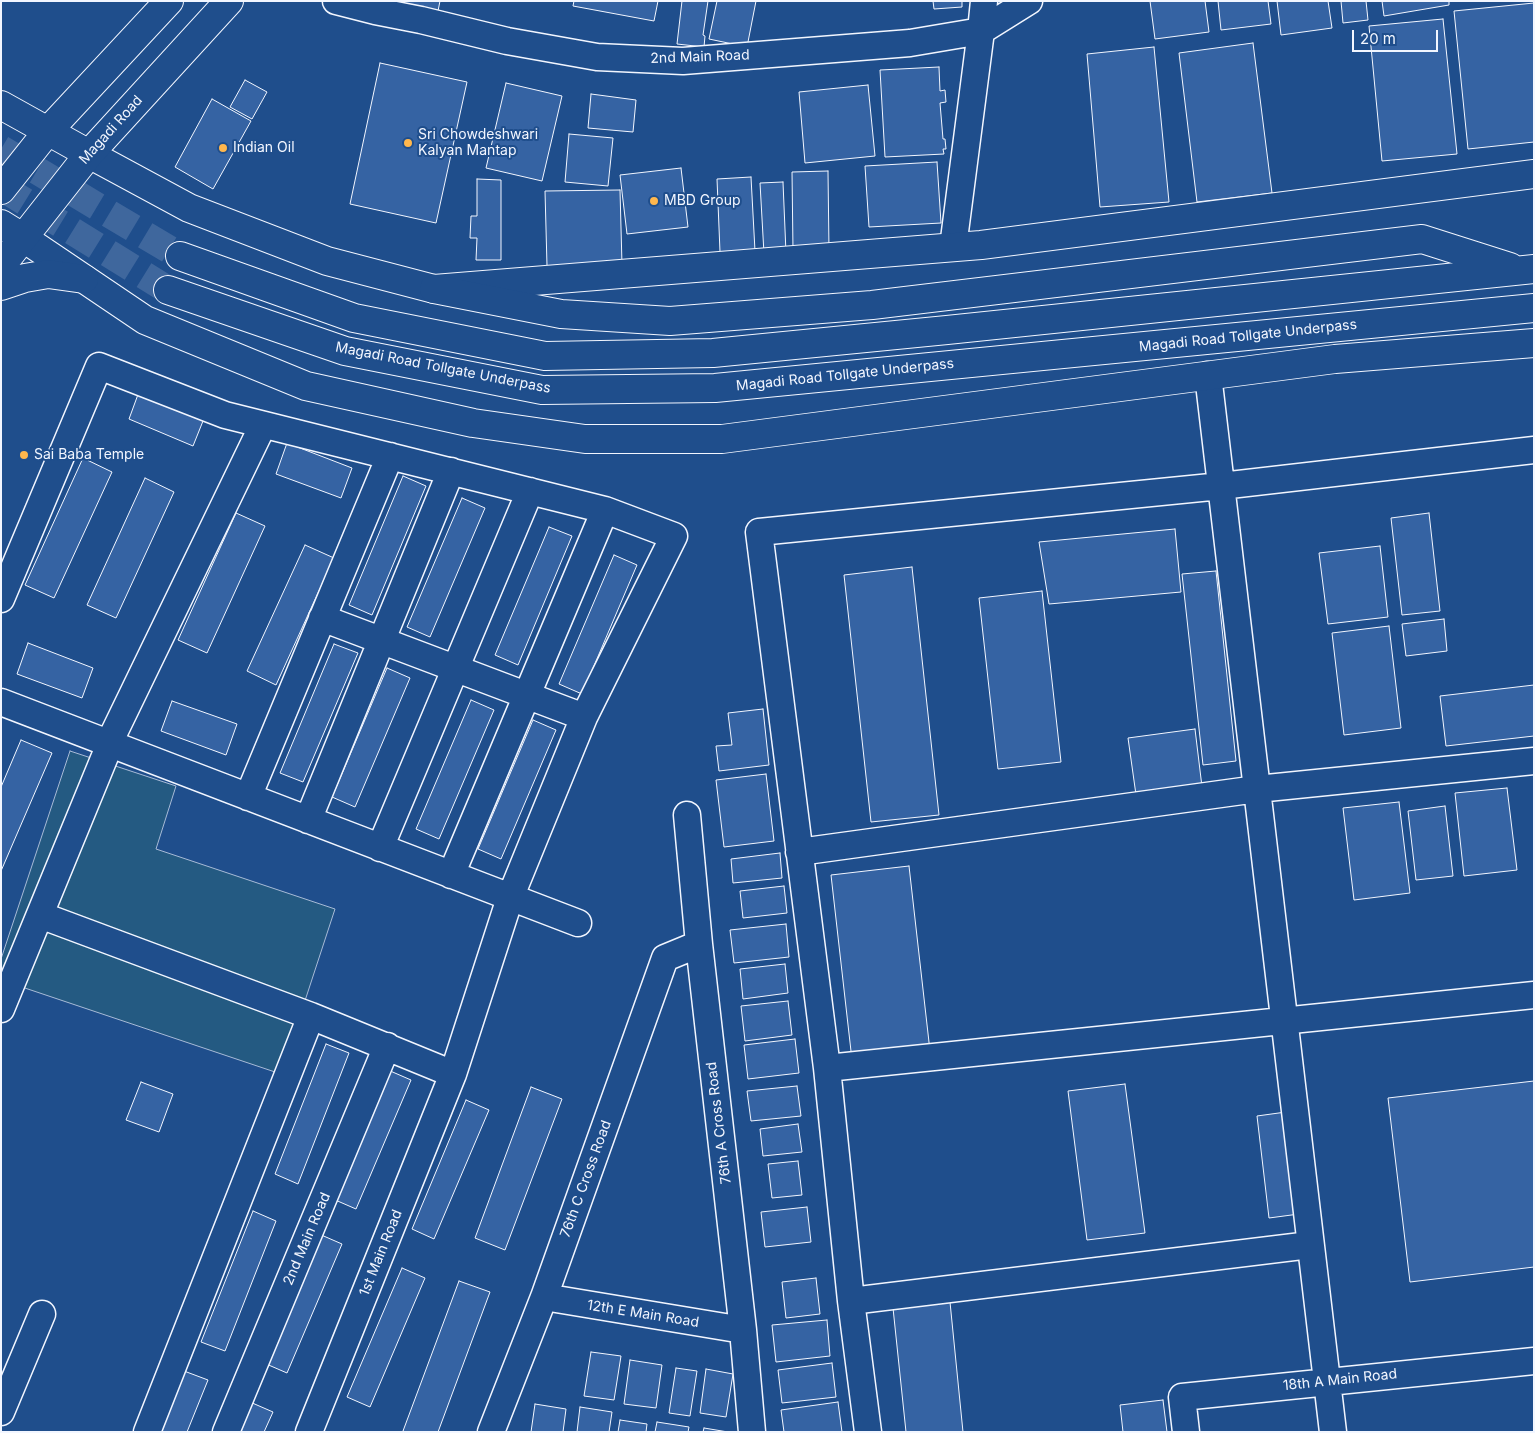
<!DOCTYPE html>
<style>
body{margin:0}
#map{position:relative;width:1535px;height:1433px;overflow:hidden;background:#1f4e8c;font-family:Inter,sans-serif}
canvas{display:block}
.frame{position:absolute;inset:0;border:2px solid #f2f6ff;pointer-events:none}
.scale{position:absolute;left:1352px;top:30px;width:86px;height:22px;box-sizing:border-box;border:2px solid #f2f6ff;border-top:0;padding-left:6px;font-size:15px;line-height:18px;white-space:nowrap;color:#f2f6ff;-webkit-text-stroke:4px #1f4e8c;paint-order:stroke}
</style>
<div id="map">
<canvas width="1535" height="1433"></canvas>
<div class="frame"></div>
<div class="scale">20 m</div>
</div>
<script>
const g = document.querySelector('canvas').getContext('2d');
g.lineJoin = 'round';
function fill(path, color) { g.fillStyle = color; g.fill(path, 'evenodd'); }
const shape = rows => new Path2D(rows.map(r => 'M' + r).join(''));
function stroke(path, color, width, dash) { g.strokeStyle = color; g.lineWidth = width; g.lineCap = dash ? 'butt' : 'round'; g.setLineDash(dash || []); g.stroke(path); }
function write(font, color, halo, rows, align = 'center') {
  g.font = font + ' Inter,sans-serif'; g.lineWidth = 4; g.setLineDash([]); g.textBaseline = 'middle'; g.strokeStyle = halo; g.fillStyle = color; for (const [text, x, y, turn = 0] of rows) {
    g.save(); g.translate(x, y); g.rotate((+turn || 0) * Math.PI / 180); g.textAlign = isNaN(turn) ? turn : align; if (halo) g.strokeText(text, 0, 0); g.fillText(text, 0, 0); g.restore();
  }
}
const green = shape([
 [70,751,176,786,156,849,335,909,281,1074,1,980,1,959,70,751]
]);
fill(green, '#245a82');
stroke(green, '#a8bbd7', 1);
const building = shape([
 [394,1,440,1,438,11,394,1],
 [574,1,658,1,654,21,573,6,574,1],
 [682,1,708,1,703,35,705,36,704,47,677,44,682,1],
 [717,1,756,1,747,47,709,39,717,1],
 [933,1,962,1,962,7,934,9,933,1],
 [1150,1,1205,1,1209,32,1155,39,1150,1],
 [1218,1,1268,1,1271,24,1221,30,1218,1],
 [1277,1,1328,1,1332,28,1281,35,1277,1],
 [1341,1,1366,1,1368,20,1343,23,1341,1],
 [1382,1,1449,1,1449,5,1384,16,1382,1],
 [1534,3,1534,142,1468,149,1454,11,1534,3],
 [1443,19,1457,154,1382,161,1369,26,1443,19],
 [1253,43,1272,193,1197,202,1179,53,1253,43],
 [1154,47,1169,202,1100,207,1087,54,1154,47],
 [380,63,467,82,436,223,350,204,380,63],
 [939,67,940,91,945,90,946,102,940,103,943,139,945,139,946,149,943,149,944,154,885,157,880,70,939,67],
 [245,80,267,92,252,119,230,107,245,80],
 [506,83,562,96,542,181,486,168,506,83],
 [868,85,875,156,805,163,799,92,868,85],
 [591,94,636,100,633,132,588,128,591,94],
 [212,99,251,121,213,189,175,167,212,99],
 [569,134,613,138,608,186,565,182,569,134],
 [937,162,941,223,869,227,865,166,937,162],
 [681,168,688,227,627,234,620,175,681,168],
 [828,171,829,250,793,251,792,172,828,171],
 [751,177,755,251,720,252,717,179,751,177],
 [477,179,501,180,501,260,476,260,477,238,470,238,471,216,477,216,477,179],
 [783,182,786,253,764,254,760,183,783,182],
 [620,190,622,265,547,266,545,191,620,190],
 [140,389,205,416,193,446,129,419,140,389],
 [287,443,352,468,341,498,276,474,287,443],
 [83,458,112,472,54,598,25,585,83,458],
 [403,476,426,486,372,615,349,605,403,476],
 [145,478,174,492,116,618,87,605,145,478],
 [462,498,485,508,430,637,407,627,462,498],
 [236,513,265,526,207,653,178,640,236,513],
 [1429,513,1440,611,1402,615,1391,518,1429,513],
 [549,527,572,536,518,665,495,655,549,527],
 [1175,529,1181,592,1049,604,1039,542,1175,529],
 [305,545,334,558,276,685,247,671,305,545],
 [1380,546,1388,617,1328,624,1319,553,1380,546],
 [614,555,637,565,582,694,559,684,614,555],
 [912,567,939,815,871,822,844,575,912,567],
 [1216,571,1236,761,1203,765,1182,574,1216,571],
 [1042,591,1061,762,998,769,979,598,1042,591],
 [1444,619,1447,651,1406,656,1402,624,1444,619],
 [1389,626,1401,728,1344,735,1332,633,1389,626],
 [28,643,93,668,82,698,17,674,28,643],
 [334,644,358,653,303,782,280,773,334,644],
 [387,668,410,678,355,807,332,797,387,668],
 [1534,685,1534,736,1446,746,1440,696,1534,685],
 [471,700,494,710,439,839,416,829,471,700],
 [172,701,237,724,226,755,161,731,172,701],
 [763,709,769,765,719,771,716,746,732,745,728,713,763,709],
 [533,720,556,730,501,859,478,849,533,720],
 [1195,729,1203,795,1137,802,1128,738,1195,729],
 [21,740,52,753,1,871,1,787,21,740],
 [766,774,774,841,724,847,716,780,766,774],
 [1507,788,1517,870,1464,876,1455,793,1507,788],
 [1399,802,1410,893,1354,900,1343,808,1399,802],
 [1445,806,1453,876,1416,880,1408,811,1445,806],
 [780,853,782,878,733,883,731,859,780,853],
 [909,866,930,1051,852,1060,831,875,909,866],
 [784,886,787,913,743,918,740,891,784,886],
 [786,924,789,957,734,963,730,930,786,924],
 [785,964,788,993,743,999,740,969,785,964],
 [788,1001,792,1035,745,1041,741,1006,788,1001],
 [795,1039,799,1073,748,1079,744,1045,795,1039],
 [326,1044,349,1053,298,1184,275,1174,326,1044],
 [388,1070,411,1080,356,1209,333,1199,388,1070],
 [1534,1081,1534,1267,1410,1282,1388,1098,1534,1081],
 [141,1082,173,1094,159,1132,126,1120,141,1082],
 [1125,1084,1145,1233,1087,1240,1068,1091,1125,1084],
 [797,1086,801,1116,751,1121,747,1091,797,1086],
 [531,1087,562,1099,505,1250,475,1238,531,1087],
 [466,1100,489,1110,434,1239,412,1229,466,1100],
 [1286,1112,1299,1214,1269,1218,1257,1116,1286,1112],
 [798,1124,802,1152,763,1156,760,1129,798,1124],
 [798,1161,802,1195,772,1198,768,1164,798,1161],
 [807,1207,811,1242,765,1247,761,1212,807,1207],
 [253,1211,276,1221,225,1351,201,1342,253,1211],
 [319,1234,342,1244,287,1373,264,1363,319,1234],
 [402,1268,425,1278,370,1407,347,1397,402,1268],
 [816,1278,820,1314,786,1318,782,1282,816,1278],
 [459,1281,490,1292,438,1432,405,1432,403,1431,459,1281],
 [950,1302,963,1432,906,1432,893,1308,950,1302],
 [827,1320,830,1356,776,1362,772,1325,827,1320],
 [591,1352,621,1356,614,1400,584,1396,591,1352],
 [630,1360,662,1365,656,1408,624,1404,630,1360],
 [832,1363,836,1397,782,1403,778,1370,832,1363],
 [676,1368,697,1371,690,1416,669,1413,676,1368],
 [706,1369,733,1374,726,1417,700,1413,706,1369],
 [184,1371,208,1380,187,1432,160,1432,184,1371],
 [1163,1400,1167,1432,1123,1432,1120,1405,1163,1400],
 [250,1402,273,1412,264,1432,237,1432,250,1402],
 [838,1402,842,1432,784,1432,781,1410,838,1402],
 [535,1404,566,1409,563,1432,531,1432,535,1404],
 [580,1407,612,1412,609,1432,577,1432,580,1407],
 [620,1420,647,1424,646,1432,618,1432,620,1420],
 [657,1422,689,1427,688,1432,655,1432,657,1422],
 [704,1428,728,1432,703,1432,704,1428]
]);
fill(building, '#3563a3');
stroke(building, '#f2f6ff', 1);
stroke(shape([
 [1,149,180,256],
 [1,187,168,290]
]), '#3f679d', 28, [28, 14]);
const street = shape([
 [336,1,375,11,421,20,507,41,597,57,683,61,910,43,981,31,1029,1],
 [953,247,981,31,984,1],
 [1208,375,1333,1432],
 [1,599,99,366,225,415,605,510,674,536,584,717,510,898,453,1074,309,1432],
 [322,618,584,717],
 [1,702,578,923],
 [248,797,390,456],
 [687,815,699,944,743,1330,752,1432],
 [308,820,451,471],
 [380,848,530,491],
 [799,852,1257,789,1534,761],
 [451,875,605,510],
 [40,915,311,1016,453,1074],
 [1,1009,110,744,110,741,263,425],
 [827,1068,1534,995],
 [544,1297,743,1330],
 [851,1301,1310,1245],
 [1,1412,42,1314],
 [147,1432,311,1016],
 [226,1432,387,1046],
 [491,1432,544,1297,665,958,699,944],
 [868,1432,851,1301,827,1068,759,532,1221,486,1534,450],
 [1186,1432,1182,1397,1534,1361]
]);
const secondary = shape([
 [89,154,189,208,327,261,434,289,981,245,1534,174],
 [22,237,145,320,306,386,473,423,585,439,722,439,1335,359,1534,343]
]);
const primary = shape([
 [1,105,89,154],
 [1,190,47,132,169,1],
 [1,224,22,237],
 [180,256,354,318,545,356,713,353,947,330,1534,269],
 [1,266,89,154,229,1],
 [1,286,25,278,48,274,84,279],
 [434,289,561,314,670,321,872,305,1422,239,1510,267],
 [168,290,345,351,542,390,715,388,1534,308]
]);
stroke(street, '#f2f6ff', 29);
stroke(secondary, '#f2f6ff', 30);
stroke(primary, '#f2f6ff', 30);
stroke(street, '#1f4e8c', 26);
stroke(secondary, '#1f4e8c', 28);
stroke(primary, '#1f4e8c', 28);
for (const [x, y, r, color] of [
 [408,143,5,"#ffb74d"],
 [223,148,5,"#ffb74d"],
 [654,201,5,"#ffb74d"],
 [24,455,5,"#ffb74d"]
]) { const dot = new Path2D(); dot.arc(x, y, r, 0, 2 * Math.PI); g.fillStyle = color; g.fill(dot); stroke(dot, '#1f4e8c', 2); }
write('14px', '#f2f6ff', '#1f4e8c', [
 ["2nd Main Road",700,57,-2],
 ["Magadi Road",111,130,-48],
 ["Magadi Road Tollgate Underpass",1248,336,-6],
 ["Magadi Road Tollgate Underpass",443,368,11],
 ["Magadi Road Tollgate Underpass",845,375,-6],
 ["76th A Cross Road",719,1123,-97],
 ["76th C Cross Road",586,1179,-70],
 ["2nd Main Road",307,1239,-67],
 ["1st Main Road",381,1253,-68],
 ["12th E Main Road",643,1314,9],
 ["18th A Main Road",1340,1380,-6]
]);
write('14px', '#f2f6ff', '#1f4e8c', [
 ["Sri Chowdeshwari",418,135],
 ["Kalyan Mantap",418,151],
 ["Indian Oil",233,148],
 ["MBD Group",664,201],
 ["Sai Baba Temple",34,455]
], 'left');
</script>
